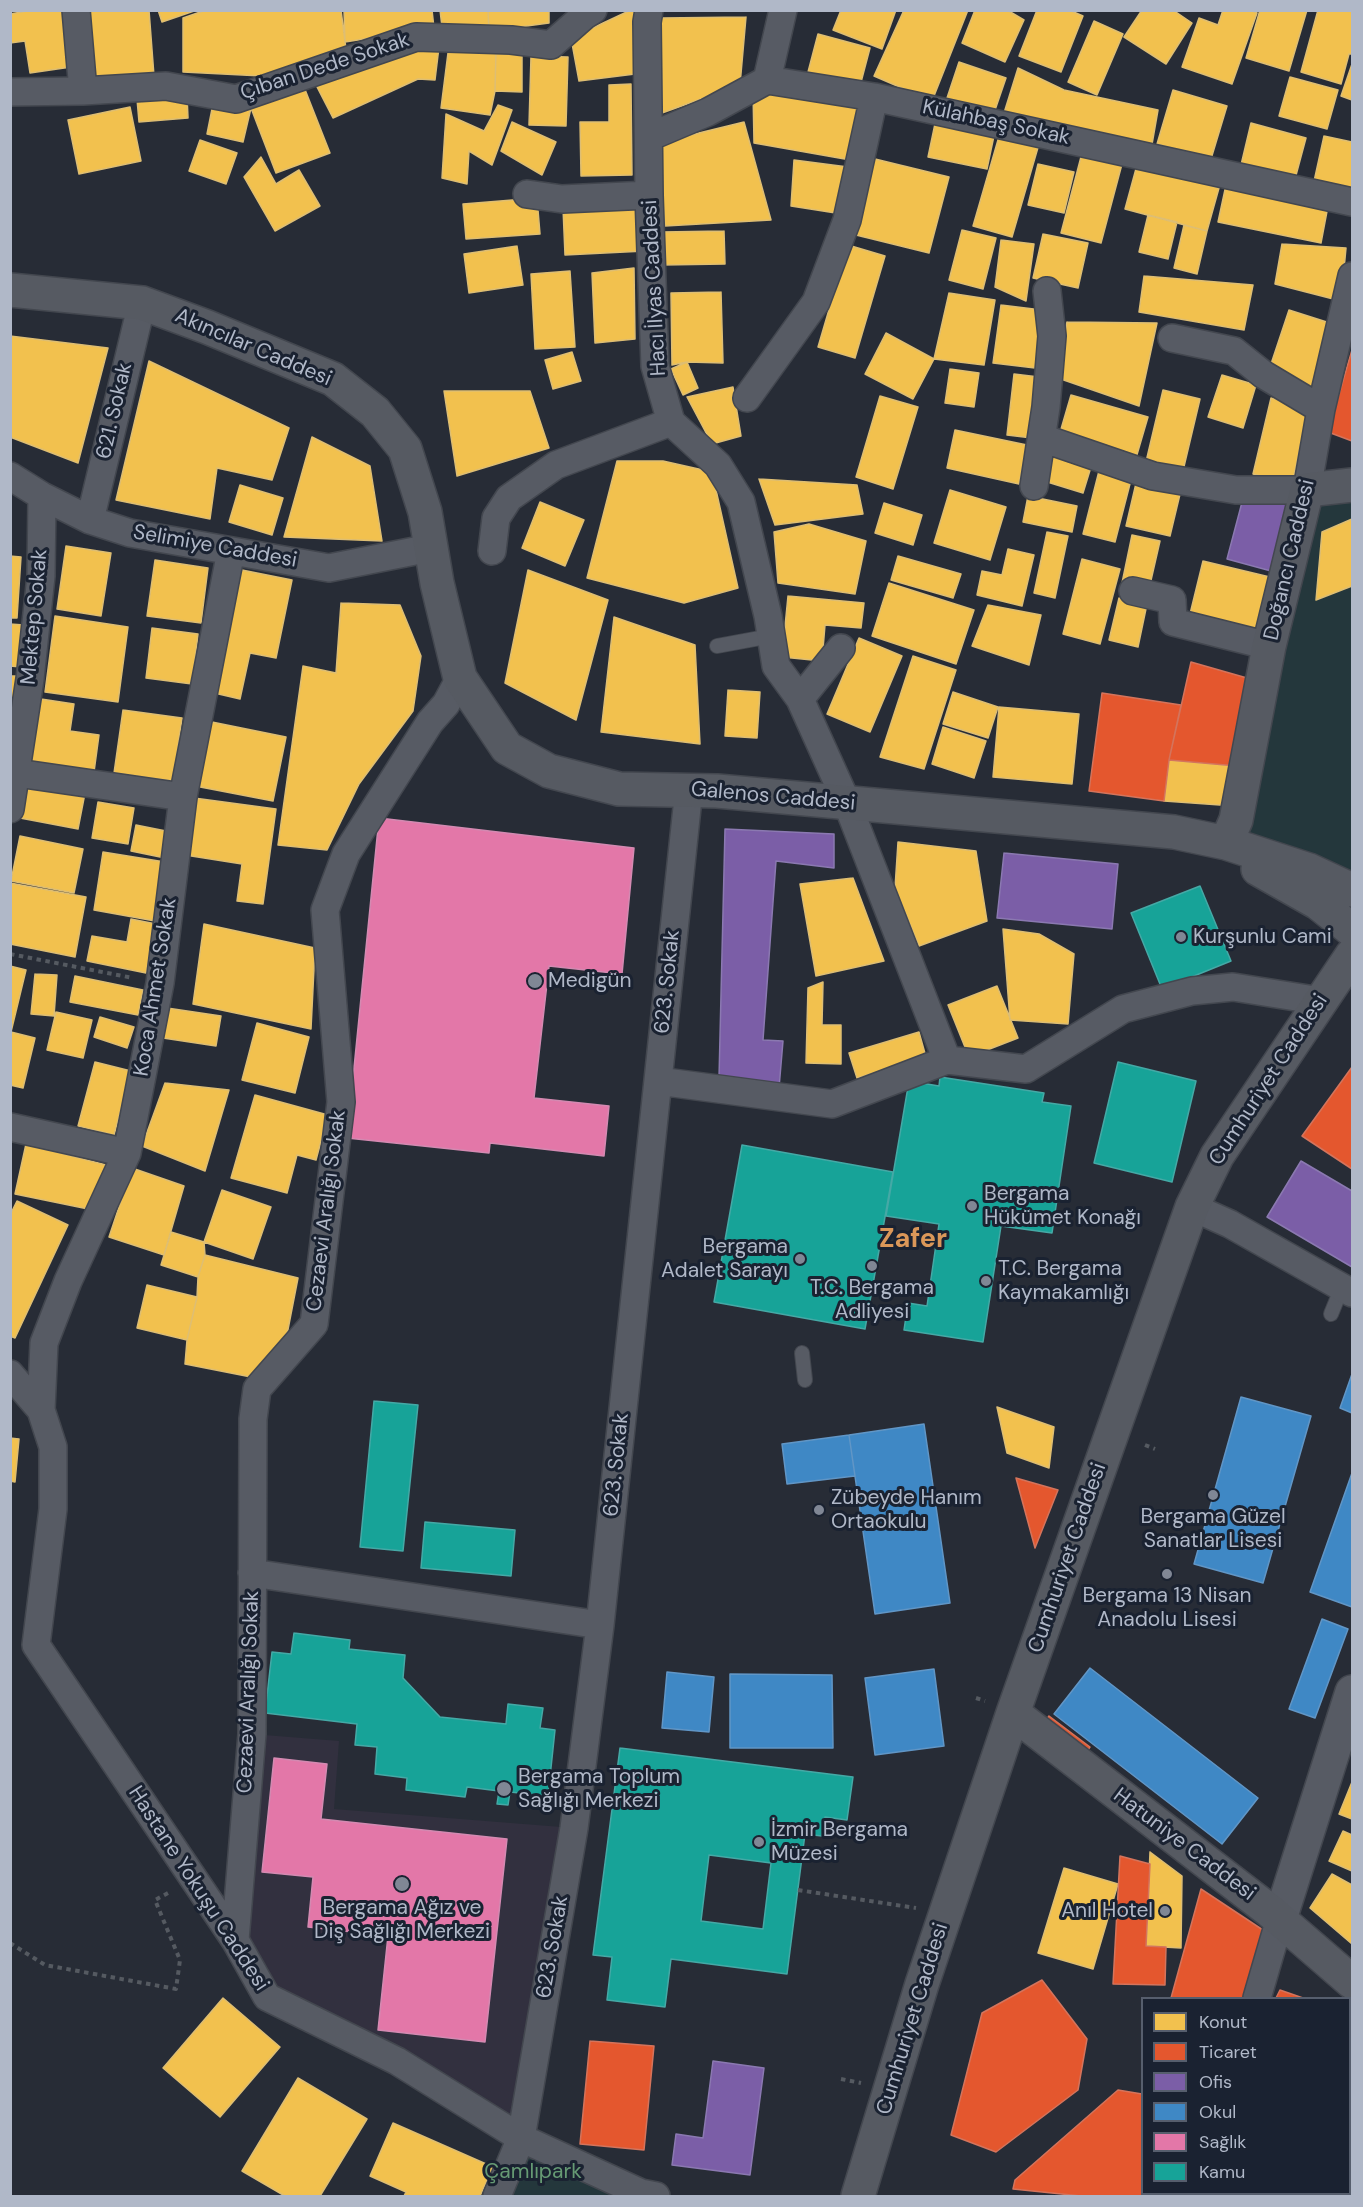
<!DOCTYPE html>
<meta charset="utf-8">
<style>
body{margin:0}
#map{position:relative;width:1363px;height:2207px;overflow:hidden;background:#272c36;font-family:"DM Sans",sans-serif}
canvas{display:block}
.frame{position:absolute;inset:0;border:12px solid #b0b8c8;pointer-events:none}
.legend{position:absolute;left:1141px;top:1997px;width:210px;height:198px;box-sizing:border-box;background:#1a2231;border:2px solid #565e6d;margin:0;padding:8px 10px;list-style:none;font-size:18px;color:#b0b8c8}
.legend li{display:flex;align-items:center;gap:12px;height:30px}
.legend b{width:30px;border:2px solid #565e6d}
</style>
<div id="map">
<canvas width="1363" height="2207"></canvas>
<div class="frame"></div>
<ul class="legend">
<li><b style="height:16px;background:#f2c14e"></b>Konut</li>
<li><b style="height:16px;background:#e4572e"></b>Ticaret</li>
<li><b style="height:16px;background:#7b5ea7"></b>Ofis</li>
<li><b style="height:16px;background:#3f88c5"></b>Okul</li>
<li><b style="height:16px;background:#e377a8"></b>Sağlık</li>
<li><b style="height:16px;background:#17a398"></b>Kamu</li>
</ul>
</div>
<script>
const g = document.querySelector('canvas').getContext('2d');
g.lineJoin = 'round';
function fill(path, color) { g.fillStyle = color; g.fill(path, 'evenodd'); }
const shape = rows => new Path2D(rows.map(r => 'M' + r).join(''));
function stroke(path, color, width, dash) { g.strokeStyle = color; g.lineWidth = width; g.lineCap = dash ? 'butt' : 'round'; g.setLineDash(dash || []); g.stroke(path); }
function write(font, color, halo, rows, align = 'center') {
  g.font = font + ' "DM Sans",sans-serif'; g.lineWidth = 6; g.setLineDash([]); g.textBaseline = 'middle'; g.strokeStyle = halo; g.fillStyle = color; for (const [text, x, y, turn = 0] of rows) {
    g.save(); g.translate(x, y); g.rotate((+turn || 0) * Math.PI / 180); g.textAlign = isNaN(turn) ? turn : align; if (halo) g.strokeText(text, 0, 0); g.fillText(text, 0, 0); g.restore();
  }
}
fill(shape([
 [252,1734,339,1741,334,1809,574,1828,521,2138,267,1997,235,1940]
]), '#32303f');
fill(shape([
 [1352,485,1352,890,1226,843,1307,490],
 [521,2138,656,2196,497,2196]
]), '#24373c');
const homes = shape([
 [33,10,69,10,78,66,30,73,25,41,10,43,10,14,33,10],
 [87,10,149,10,154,76,93,79,87,10],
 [158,10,197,10,162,22,158,10],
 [206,10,341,10,346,49,262,76,183,72,183,18,206,10],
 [344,10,432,10,434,28,345,42,344,10],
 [440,10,488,10,489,31,442,27,440,10],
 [488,10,549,10,549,23,489,31,488,10],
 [631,10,634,10,635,74,579,81,571,38,631,10],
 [841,10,896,10,882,49,833,30,841,10],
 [904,10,968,10,932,101,874,76,904,10],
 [975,10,1007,10,1024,20,1005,62,962,43,975,10],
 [1037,10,1069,10,1083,16,1061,72,1019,56,1037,10],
 [1142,10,1173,10,1192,23,1166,64,1124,37,1142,10],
 [1223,10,1250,10,1257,13,1232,84,1182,67,1199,18,1218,25,1223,10],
 [1260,10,1307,10,1289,71,1246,58,1260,10],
 [1318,10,1352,10,1352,54,1349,54,1341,84,1301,72,1318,10],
 [746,17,740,85,662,113,661,18,746,17],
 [1094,21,1123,34,1097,95,1068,82,1094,21],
 [818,34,870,48,860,86,808,72,818,34],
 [449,45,496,49,495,91,490,115,441,108,449,45],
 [439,47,435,80,418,79,333,118,316,85,404,49,439,47],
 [496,49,522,50,522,92,495,91,496,49],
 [531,56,568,57,566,126,529,125,531,56],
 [959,62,1006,78,994,113,947,98,959,62],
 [1352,64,1352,100,1341,96,1352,64],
 [1018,68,1064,90,1158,110,1151,150,1004,113,1018,68],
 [1290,77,1338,90,1327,129,1279,116,1290,77],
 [631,84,632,175,581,176,580,122,609,122,609,85,631,84],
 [304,87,330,153,276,173,251,108,304,87],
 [1173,90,1227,106,1211,159,1157,144,1173,90],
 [753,91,864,103,856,161,754,143,753,91],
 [187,95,188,118,139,122,137,99,187,95],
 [214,99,251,108,243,142,207,134,214,99],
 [498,105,512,110,492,165,469,151,467,184,442,178,446,114,484,131,498,105],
 [130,107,141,161,79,174,68,120,130,107],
 [936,119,995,131,987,169,928,157,936,119],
 [512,122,556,142,542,175,501,151,512,122],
 [744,122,771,220,665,226,658,143,744,122],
 [1251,123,1306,138,1295,179,1241,165,1251,123],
 [1000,133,1039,144,1012,237,973,226,1000,133],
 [1324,136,1352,142,1352,194,1313,186,1324,136],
 [200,140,237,153,226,184,189,171,200,140],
 [1082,153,1122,164,1101,243,1061,233,1082,153],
 [261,157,276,184,299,170,320,206,275,231,244,177,261,157],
 [871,158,949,177,929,253,852,234,871,158],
 [794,160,848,167,842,214,791,206,794,160],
 [1038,164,1074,172,1064,213,1028,205,1038,164],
 [1137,165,1219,188,1207,231,1125,209,1137,165],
 [1226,185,1328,206,1321,243,1218,222,1226,185],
 [537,198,540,234,466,239,463,204,537,198],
 [643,204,645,251,565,255,563,208,643,204],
 [1148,215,1177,222,1168,259,1139,252,1148,215],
 [1184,225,1207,231,1197,274,1174,268,1184,225],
 [962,230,996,238,983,289,949,280,962,230],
 [724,231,725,264,662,265,661,232,724,231],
 [1043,234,1088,243,1078,288,1033,278,1043,234],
 [1001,240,1034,244,1026,301,995,287,1001,240],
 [1282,244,1346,248,1341,301,1275,284,1282,244],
 [848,245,885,256,855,358,818,347,848,245],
 [517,246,523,285,469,293,464,254,517,246],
 [634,268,635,339,595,343,592,273,634,268],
 [570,271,575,347,535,349,531,274,570,271],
 [1144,276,1253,285,1244,330,1139,312,1144,276],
 [721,292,723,363,687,362,672,365,671,293,721,292],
 [949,293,995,300,984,365,934,359,949,293],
 [1001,305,1042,310,1035,368,993,363,1001,305],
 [1289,310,1333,324,1312,388,1268,373,1289,310],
 [1067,322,1157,323,1139,406,1055,377,1067,322],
 [886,333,934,359,913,399,865,374,886,333],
 [10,336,108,348,78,463,10,437,10,336],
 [572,352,581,381,553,389,545,360,572,352],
 [149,361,289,428,272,480,217,468,210,519,116,500,149,361],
 [687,362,698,388,683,395,671,369,687,362],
 [950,369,979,373,974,407,945,403,950,369],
 [1014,374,1039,377,1032,438,1007,435,1014,374],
 [1222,375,1256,385,1243,428,1208,417,1222,375],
 [733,387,741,436,712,444,687,397,733,387],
 [1163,390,1200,399,1182,475,1145,466,1163,390],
 [444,391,530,391,549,448,457,476,444,391],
 [1071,395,1148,417,1136,458,1059,436,1071,395],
 [880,396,918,407,893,489,856,477,880,396],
 [1271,398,1309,407,1292,484,1253,474,1271,398],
 [955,430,1027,445,1019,484,947,468,955,430],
 [312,437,370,466,382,541,284,537,312,437],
 [1051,456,1091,467,1083,493,1044,481,1051,456],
 [617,461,663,461,712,472,738,588,684,603,587,578,617,461],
 [1099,471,1131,480,1115,542,1083,534,1099,471],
 [759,479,857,485,863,514,775,525,759,479],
 [1137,479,1181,490,1170,536,1126,526,1137,479],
 [240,485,283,498,272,535,229,522,240,485],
 [950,490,1006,507,990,560,934,543,950,490],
 [1028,496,1077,506,1072,532,1023,522,1028,496],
 [540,502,584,520,565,566,522,548,540,502],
 [884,503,922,515,913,545,875,533,884,503],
 [1352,519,1352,586,1316,600,1322,532,1352,519],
 [809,524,866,541,855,594,778,583,774,532,809,524],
 [1047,532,1068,536,1055,598,1034,593,1047,532],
 [1132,535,1160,541,1149,589,1122,583,1132,535],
 [66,546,111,553,101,616,57,609,66,546],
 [1008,549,1034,555,1022,606,977,595,982,571,1002,575,1008,549],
 [10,556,21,557,17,618,10,618,10,556],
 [898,556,961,574,953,598,891,580,898,556],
 [1082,559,1120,569,1100,644,1063,634,1082,559],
 [155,560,208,568,201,623,147,616,155,560],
 [1203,561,1274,578,1261,632,1190,614,1203,561],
 [237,569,292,580,276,658,250,653,240,699,210,692,237,569],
 [528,570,608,600,576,720,505,683,528,570],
 [889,583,974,610,956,664,872,636,889,583],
 [788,596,864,603,861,628,825,625,822,661,782,657,788,596],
 [1119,598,1147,604,1138,647,1109,640,1119,598],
 [341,603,400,605,421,656,413,711,359,784,327,850,278,845,303,666,336,673,341,603],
 [988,605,1041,615,1029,665,972,646,988,605],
 [55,616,128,627,118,702,45,692,55,616],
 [614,617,695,645,700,744,601,732,614,617],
 [10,624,24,625,21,667,10,666,10,624],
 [152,628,198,634,192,684,146,678,152,628],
 [859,638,902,656,870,732,827,714,859,638],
 [913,656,956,670,924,769,880,757,913,656],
 [10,676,17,676,10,732,10,676],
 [728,690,760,692,757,738,725,736,728,690],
 [953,692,998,707,988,738,943,724,953,692],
 [41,699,74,704,70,731,99,735,94,772,31,763,41,699],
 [999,707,1079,714,1072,784,993,777,999,707],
 [123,710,182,718,173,781,114,773,123,710],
 [207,721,286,737,273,801,195,786,207,721],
 [943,727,986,741,974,778,932,764,943,727],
 [1169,760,1237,766,1234,806,1164,801,1169,760],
 [26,781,85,793,78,829,20,818,26,781],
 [194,798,276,809,263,904,237,901,242,864,185,855,194,798],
 [98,802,134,808,128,844,92,838,98,802],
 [136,825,171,832,165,858,131,851,136,825],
 [20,836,83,849,74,893,11,881,20,836],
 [898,842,976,851,987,921,919,946,895,888,898,842],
 [103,852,165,862,155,921,94,910,103,852],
 [853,878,884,961,816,976,800,884,853,878],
 [10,883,86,897,75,957,10,944,10,883],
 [131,919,156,924,146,973,87,961,92,936,127,942,131,919],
 [204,924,315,948,311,1029,193,1004,204,924],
 [1003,929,1039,934,1074,954,1068,1024,1010,1020,1003,929],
 [10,966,26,970,11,1032,35,1038,23,1088,10,1085,10,966],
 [35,974,57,975,54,1016,31,1014,35,974],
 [75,976,143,990,138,1015,70,1002,75,976],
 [823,982,822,1025,841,1025,841,1064,806,1063,808,988,823,982],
 [997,986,1018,1038,969,1057,948,1005,997,986],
 [167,1008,221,1016,216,1046,163,1038,167,1008],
 [56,1012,92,1020,83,1058,47,1050,56,1012],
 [100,1017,134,1027,127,1048,94,1037,100,1017],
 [257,1023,309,1037,295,1093,242,1080,257,1023],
 [919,1032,926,1057,857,1078,849,1053,919,1032],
 [95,1062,131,1071,114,1135,78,1126,95,1062],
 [165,1083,229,1090,205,1171,142,1146,165,1083],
 [255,1095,328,1115,316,1160,297,1155,287,1193,231,1178,255,1095],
 [26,1144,106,1165,93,1210,15,1194,26,1144],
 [132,1168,184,1186,164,1255,109,1237,132,1168],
 [222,1190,271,1207,253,1259,204,1242,222,1190],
 [17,1201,68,1225,15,1338,10,1336,10,1215,17,1201],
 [171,1232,204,1242,205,1255,198,1277,161,1265,171,1232],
 [205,1255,298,1278,284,1350,251,1377,185,1364,187,1340,197,1297,198,1277,205,1255],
 [147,1285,197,1297,187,1340,137,1328,147,1285],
 [997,1407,1054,1427,1049,1468,1007,1453,997,1407],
 [10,1438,19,1439,15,1482,10,1481,10,1438],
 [1352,1782,1352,1819,1339,1814,1352,1782],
 [1343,1831,1352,1835,1352,1871,1329,1861,1343,1831],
 [1150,1852,1182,1876,1181,1948,1146,1946,1150,1852],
 [1064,1868,1118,1884,1093,1969,1038,1953,1064,1868],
 [1332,1874,1352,1885,1352,1944,1310,1908,1332,1874],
 [223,1998,280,2047,220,2117,163,2068,223,1998],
 [298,2078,367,2119,320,2196,285,2196,242,2171,298,2078],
 [393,2123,493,2167,480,2196,404,2196,406,2192,370,2176,393,2123]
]);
fill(homes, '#f2c14e');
stroke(homes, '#debe73', 1.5);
const shops = shape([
 [1352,350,1352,441,1328,432,1352,350],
 [1191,662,1247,678,1237,766,1169,760,1191,662],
 [1102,693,1181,705,1169,760,1164,801,1089,791,1102,693],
 [1352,1067,1352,1169,1302,1136,1352,1067],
 [1016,1478,1058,1490,1035,1548,1016,1478],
 [1049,1716,1090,1747,1080,1761,1039,1729,1049,1716],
 [1120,1856,1150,1864,1146,1946,1166,1947,1165,1985,1113,1984,1120,1856],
 [1201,1889,1266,1932,1248,1998,1171,1998,1201,1889],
 [1042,1980,1087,2039,1078,2090,996,2152,951,2135,982,2013,1042,1980],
 [1280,1990,1303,1998,1276,1998,1280,1990],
 [590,2041,654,2046,644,2150,580,2144,590,2041],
 [1118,2090,1142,2094,1142,2194,1195,2194,1194,2196,1081,2196,1013,2189,1015,2180,1118,2090],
 [1350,2122,1352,2123,1352,2196,1222,2196,1222,2194,1350,2194,1350,2122]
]);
fill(shops, '#e4572e');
stroke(shops, '#d4745c', 1.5);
const offices = shape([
 [1245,491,1289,503,1271,571,1227,559,1245,491],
 [725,829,834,834,834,868,776,861,763,1040,783,1041,779,1088,719,1078,725,829],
 [1004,853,1118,864,1112,929,997,918,1004,853],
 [1301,1161,1352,1191,1352,1267,1267,1217,1301,1161],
 [713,2061,764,2068,750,2175,672,2165,676,2134,703,2138,713,2061]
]);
fill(offices, '#7b5ea7');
stroke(offices, '#8b79b1', 1.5);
const schools = shape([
 [1352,1374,1352,1413,1340,1408,1352,1374],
 [1241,1397,1311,1416,1263,1583,1194,1564,1241,1397],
 [924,1424,950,1603,875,1614,849,1435,924,1424],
 [849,1435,855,1476,787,1484,782,1444,849,1435],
 [1352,1473,1352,1607,1310,1592,1352,1473],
 [1322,1619,1348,1629,1315,1718,1289,1709,1322,1619],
 [1090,1668,1258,1798,1222,1844,1054,1714,1090,1668],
 [934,1669,944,1746,875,1755,865,1678,934,1669],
 [667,1672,714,1677,709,1732,662,1728,667,1672],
 [730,1674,832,1675,833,1748,730,1748,730,1674]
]);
fill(schools, '#3f88c5');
stroke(schools, '#6196c6', 1.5);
const health = shape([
 [379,818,634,848,622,974,549,966,534,1098,609,1106,604,1156,490,1143,489,1153,347,1138,379,818],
 [274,1758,327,1764,321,1819,507,1839,485,2042,378,2030,388,1936,308,1927,313,1877,262,1872,274,1758]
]);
fill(health, '#e377a8');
stroke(health, '#d48ab2', 1.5);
const public = shape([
 [1200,886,1231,961,1162,989,1131,913,1200,886],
 [1118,1062,1196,1081,1172,1182,1094,1163,1118,1062],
 [940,1077,1044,1093,1042,1102,1071,1106,1052,1233,1001,1226,983,1342,904,1330,908,1303,927,1306,939,1224,886,1216,909,1081,939,1086,940,1077],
 [742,1145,893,1172,865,1329,714,1302,742,1145],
 [374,1401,418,1405,403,1551,360,1547,374,1401],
 [425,1522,515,1530,511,1576,421,1568,425,1522],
 [294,1633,350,1640,349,1649,405,1655,403,1678,440,1717,506,1724,508,1704,543,1708,540,1728,555,1730,548,1796,510,1792,508,1805,497,1804,499,1791,467,1787,465,1797,406,1790,407,1778,375,1774,377,1747,355,1745,357,1724,265,1713,272,1652,291,1654,294,1633],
 [620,1748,853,1777,847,1820,825,1817,822,1836,805,1834,787,1974,671,1959,665,2007,607,2000,612,1957,593,1955,620,1748],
 [709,1855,771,1863,763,1929,701,1921,709,1855]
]);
fill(public, '#17a398');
stroke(public, '#45a9a6', 1.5);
const service = shape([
 [717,646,771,636],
 [1331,1314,1342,1287],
 [802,1353,805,1380]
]);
const minor = shape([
 [76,10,83,91],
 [649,10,647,22,649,195,655,366,671,422,718,465,741,502,768,616,776,666,800,699,847,803,947,1060],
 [767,80,783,10],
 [10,92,83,91,166,86,236,99,416,37,511,40,551,45,585,15,593,10],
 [649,137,708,112,767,80,874,97,1352,202],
 [527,194,562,199,649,195],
 [1172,338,1234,351,1264,375,1321,409],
 [747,398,816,302,847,220,874,97],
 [1042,438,1153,476,1236,490,1307,490,1321,409,1352,276],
 [10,476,42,496,90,520,130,533,329,568,430,548],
 [1034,486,1046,407,1052,336,1047,291],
 [90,520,142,303],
 [231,551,183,797,160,983,127,1153,68,1281,44,1343,41,1410,53,1447,53,1509,36,1645,235,1940,267,1997,397,2061,521,2138,641,2193,656,2196],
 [492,551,496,518,509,498,556,465,671,422],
 [1133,591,1172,600,1173,622,1269,646],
 [800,699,841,648],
 [10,772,183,797],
 [10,809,30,679,41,576,42,496],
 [658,1081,832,1104,947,1060,1026,1069,1123,1009,1192,991,1233,987,1321,1001],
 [10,1127,127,1153],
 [1192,1207,1230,1224,1352,1293],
 [10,1374,41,1410],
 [252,1573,600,1625],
 [235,1940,252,1734,253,1419,257,1389,314,1324,341,1102,325,910,346,854,430,722,446,704,460,678],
 [1257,1998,1280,1919],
 [497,2196,521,2138,574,1828,600,1625,689,789],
 [1200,2196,1201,2194]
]);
const tertiary = shape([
 [1280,1919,1352,1692]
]);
const secondary = shape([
 [10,290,142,303,207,327,333,379,375,412,405,449,425,512,437,583,460,678,507,748,549,771,619,789,717,791,1174,832,1226,843,1309,870,1352,890],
 [1226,843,1236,820,1269,646,1307,490,1352,485],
 [1258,869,1318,903,1352,930],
 [1013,1713,1270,1911,1352,1982],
 [858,2196,922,1984,1013,1713,1192,1207,1217,1156,1352,955]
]);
stroke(service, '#43474f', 16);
stroke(minor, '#43474f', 30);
stroke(tertiary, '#43474f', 36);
stroke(secondary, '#43474f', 36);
stroke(shape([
 [10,954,133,978],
 [1145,1445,1155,1449],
 [976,1698,985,1701],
 [798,1890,916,1908],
 [10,1943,45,1965,176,1989,180,1960,155,1900,170,1892],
 [841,2079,861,2083]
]), '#555a61', 4, [4.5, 4.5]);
stroke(service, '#575b64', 14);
stroke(minor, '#575b64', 27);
stroke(tertiary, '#575b64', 33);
stroke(secondary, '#565a62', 33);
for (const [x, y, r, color] of [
 [1181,937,6,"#808795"],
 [535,981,8,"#808795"],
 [972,1206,6,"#808795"],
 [800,1259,6,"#808795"],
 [872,1266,6,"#808795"],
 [986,1281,6,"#808795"],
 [1213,1495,6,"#808795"],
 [819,1510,6,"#808795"],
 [1167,1574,6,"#808795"],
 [504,1789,8,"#808795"],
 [759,1842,6,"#808795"],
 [402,1884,8,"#808795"],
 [1165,1911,6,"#808795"]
]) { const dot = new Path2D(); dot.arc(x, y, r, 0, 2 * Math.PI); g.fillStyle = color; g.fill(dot); stroke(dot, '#1a2231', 2); }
write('21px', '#b0b8c8', '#1a2231', [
 ["Çıban Dede Sokak",325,67,-18],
 ["Külahbaş Sokak",996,123,12],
 ["Hacı İlyas Caddesi",655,288,-93],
 ["Akıncılar Caddesi",253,348,23],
 ["621. Sokak",115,411,-77],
 ["Selimiye Caddesi",215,547,10],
 ["Doğancı Caddesi",1290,560,-77],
 ["Mektep Sokak",35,617,-85],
 ["Galenos Caddesi",773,797,5],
 ["623. Sokak",668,982,-84],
 ["Koca Ahmet Sokak",156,987,-81],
 ["Cumhuriyet Caddesi",1269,1080,-57],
 ["Cezaevi Aralığı Sokak",327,1211,-83],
 ["623. Sokak",617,1465,-84],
 ["Cumhuriyet Caddesi",1068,1558,-71],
 ["Cezaevi Aralığı Sokak",249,1692,-88],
 ["Hatuniye Caddesi",1184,1845,37],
 ["Hastane Yokuşu Caddesi",198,1889,57],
 ["623. Sokak",553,1947,-80],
 ["Cumhuriyet Caddesi",913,2019,-73]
]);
write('21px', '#b0b8c8', '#1a2231', [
 ["Kurşunlu Cami",1193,937],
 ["Medigün",548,981],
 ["Bergama",984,1194],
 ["Hükümet Konağı",984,1218],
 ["Bergama",788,1247,"right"],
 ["Adalet Sarayı",788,1271,"right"],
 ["T.C. Bergama",998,1269],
 ["Kaymakamlığı",998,1293],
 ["T.C. Bergama",872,1288,"center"],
 ["Adliyesi",872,1312,"center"],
 ["Zübeyde Hanım",831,1498],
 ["Ortaokulu",831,1522],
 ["Bergama Güzel",1213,1517,"center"],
 ["Sanatlar Lisesi",1213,1541,"center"],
 ["Bergama 13 Nisan",1167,1596,"center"],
 ["Anadolu Lisesi",1167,1620,"center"],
 ["Bergama Toplum",518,1777],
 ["Sağlığı Merkezi",518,1801],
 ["İzmir Bergama",771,1830],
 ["Müzesi",771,1854],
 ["Bergama Ağız ve",402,1908,"center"],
 ["Diş Sağlığı Merkezi",402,1932,"center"],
 ["Anıl Hotel",1153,1911,"right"]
], 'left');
write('21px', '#669a74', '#1a2231', [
 ["Çamlıpark",533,2172]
]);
write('bold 27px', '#da9759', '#1a2231', [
 ["Zafer",913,1240]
]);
</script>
